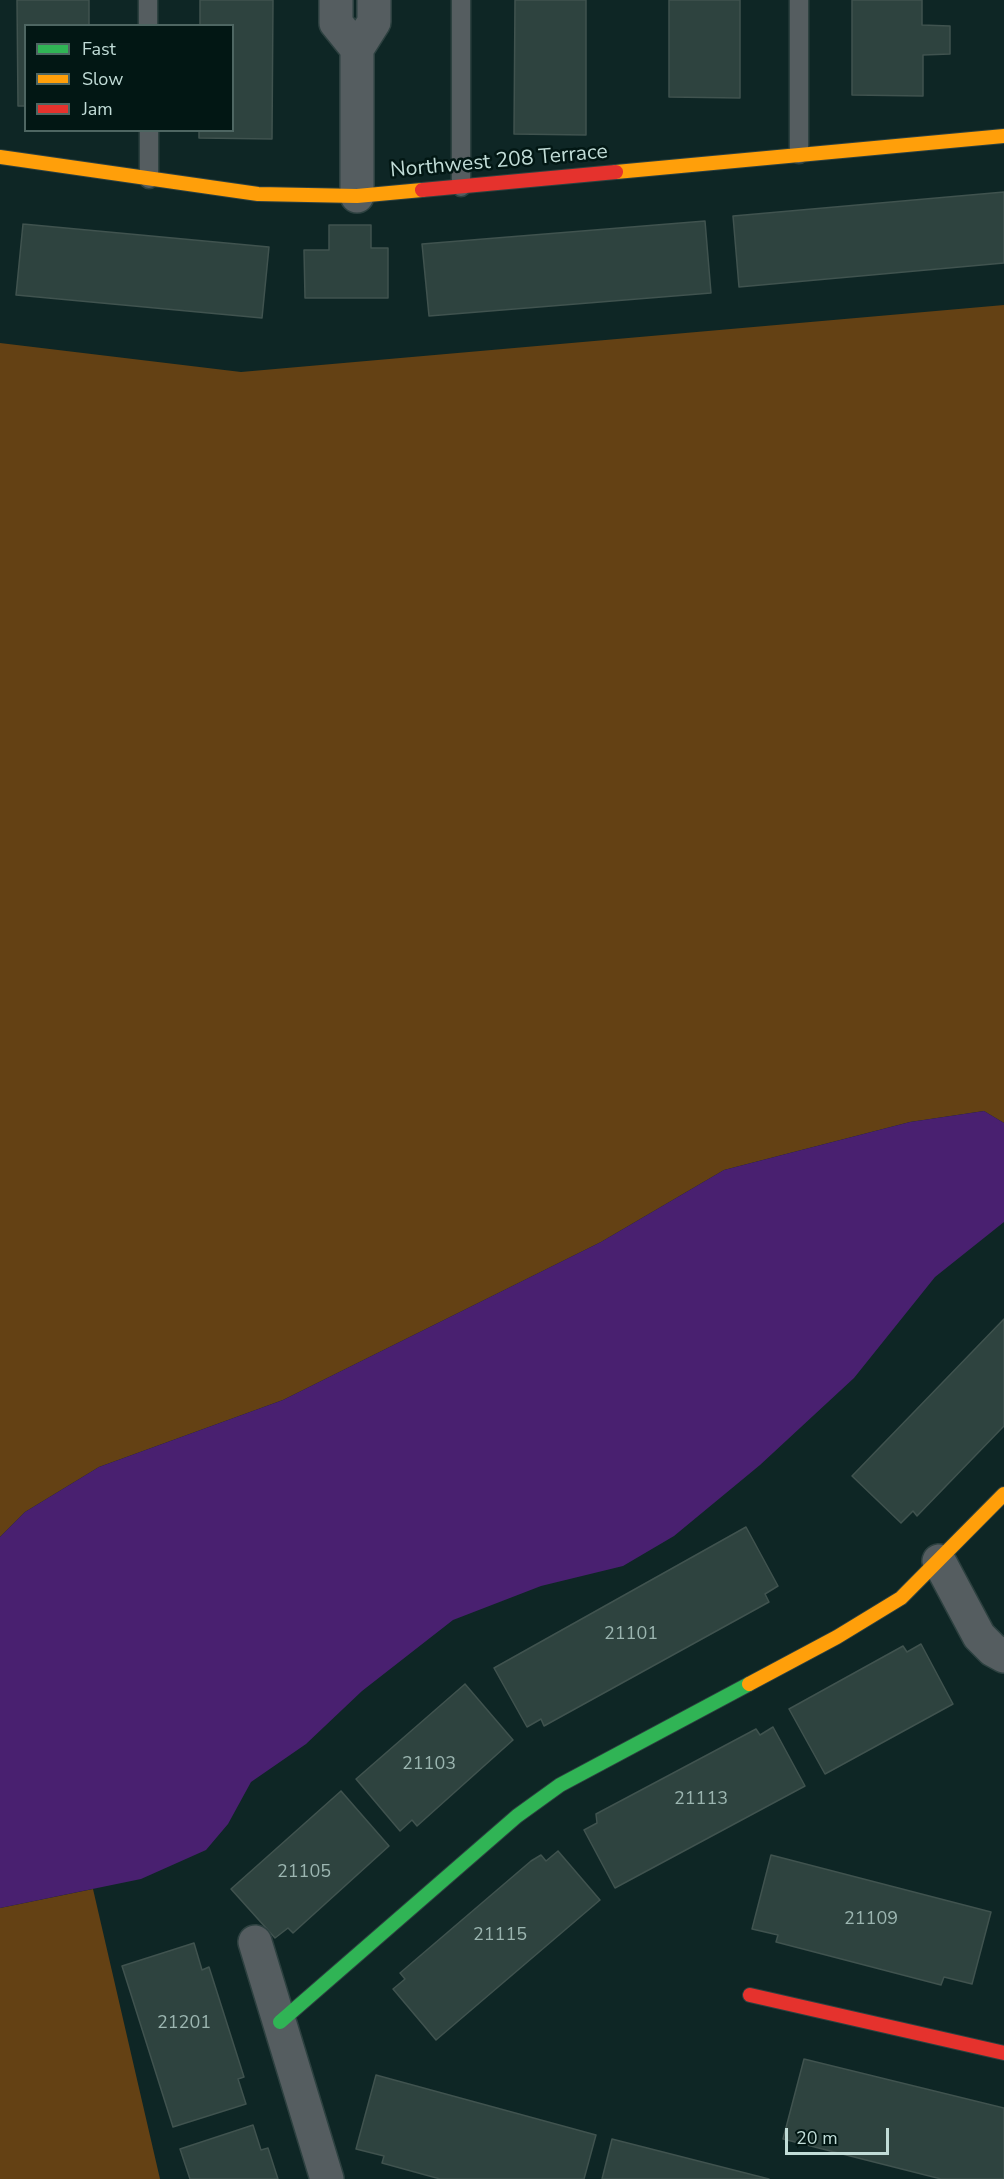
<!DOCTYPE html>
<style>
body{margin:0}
#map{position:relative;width:1004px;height:2179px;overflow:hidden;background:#0e2625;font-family:"Nunito Sans",sans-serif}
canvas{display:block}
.legend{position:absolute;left:24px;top:24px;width:210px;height:108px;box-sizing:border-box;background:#021714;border:2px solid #4e6662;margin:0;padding:8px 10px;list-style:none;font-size:18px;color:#c1dcd7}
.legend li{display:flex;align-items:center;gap:12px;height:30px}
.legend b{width:30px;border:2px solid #4e6662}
.scale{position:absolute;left:785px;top:2128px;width:104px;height:27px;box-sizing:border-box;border:3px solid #c1dcd7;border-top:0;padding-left:8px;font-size:18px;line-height:21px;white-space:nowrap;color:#c1dcd7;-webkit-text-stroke:4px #021714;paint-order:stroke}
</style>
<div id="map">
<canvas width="1004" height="2179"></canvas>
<ul class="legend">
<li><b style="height:8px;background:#30b455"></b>Fast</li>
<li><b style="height:8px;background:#ff9f0a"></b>Slow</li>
<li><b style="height:8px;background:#e5322d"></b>Jam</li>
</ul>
<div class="scale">20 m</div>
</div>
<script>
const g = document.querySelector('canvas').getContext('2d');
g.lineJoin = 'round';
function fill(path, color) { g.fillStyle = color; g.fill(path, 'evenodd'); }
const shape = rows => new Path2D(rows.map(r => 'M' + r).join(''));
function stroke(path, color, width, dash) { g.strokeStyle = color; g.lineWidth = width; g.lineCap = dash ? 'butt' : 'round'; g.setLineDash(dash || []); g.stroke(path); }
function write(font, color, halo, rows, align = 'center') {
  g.font = font + ' "Nunito Sans",sans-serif'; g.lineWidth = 5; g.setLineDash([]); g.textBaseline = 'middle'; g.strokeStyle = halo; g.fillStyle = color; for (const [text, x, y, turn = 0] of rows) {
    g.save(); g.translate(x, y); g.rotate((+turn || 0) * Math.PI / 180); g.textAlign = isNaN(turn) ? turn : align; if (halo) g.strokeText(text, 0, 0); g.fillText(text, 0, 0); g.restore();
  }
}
fill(shape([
 [1004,305,1004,1123,984,1111,910,1122,724,1170,601,1242,283,1400,99,1467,25,1512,0,1537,0,343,241,372],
 [93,1889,160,2179,0,2179,0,1908]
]), '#644114');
fill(shape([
 [984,1111,1004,1123,1004,1222,935,1277,854,1378,760,1465,674,1536,623,1566,541,1586,453,1620,362,1691,306,1744,251,1782,228,1824,206,1850,141,1879,0,1908,0,1537,25,1512,99,1467,283,1400,601,1242,724,1170,910,1122]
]), '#492070');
const building = shape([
 [17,0,89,0,89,26,26,26,26,106,18,106,17,0],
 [200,0,273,0,272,139,199,138,199,130,232,130,232,26,200,26,200,0],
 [515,0,586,0,586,135,514,134,515,0],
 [669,0,740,0,740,98,669,97,669,0],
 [852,0,922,0,922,25,950,26,950,54,923,55,923,96,852,95,852,0],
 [1004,192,1004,263,739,287,733,216,1004,192],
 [705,221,711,293,429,316,422,244,705,221],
 [23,224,269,247,262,318,16,295,23,224],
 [329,225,371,225,371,248,388,248,388,298,305,298,304,250,329,250,329,225],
 [1004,1319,1004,1426,917,1516,913,1511,901,1523,852,1476,1004,1319],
 [746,1527,778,1586,765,1594,769,1602,544,1726,541,1719,527,1727,494,1668,746,1527],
 [921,1644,953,1704,825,1774,789,1709,903,1646,907,1652,921,1644],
 [465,1684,513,1740,417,1826,412,1820,400,1831,356,1779,465,1684],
 [773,1727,805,1786,615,1888,584,1830,597,1823,596,1814,756,1729,760,1735,773,1727],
 [341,1791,389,1846,293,1933,288,1928,275,1938,231,1889,341,1791],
 [558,1851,600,1900,436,2040,393,1989,405,1979,400,1973,531,1861,541,1855,546,1861,558,1851],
 [771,1855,991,1912,972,1984,944,1977,941,1985,776,1942,778,1935,752,1929,771,1855],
 [194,1943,202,1970,209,1967,244,2077,238,2079,246,2104,173,2127,122,1966,194,1943],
 [804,2059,1004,2108,1004,2179,941,2179,783,2139,804,2059],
 [376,2075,596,2135,584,2179,440,2179,382,2163,384,2156,356,2149,376,2075],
 [253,2125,261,2150,268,2148,278,2179,190,2179,180,2149,253,2125],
 [612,2139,769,2179,602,2179,612,2139]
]);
fill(building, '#2e433f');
stroke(building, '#40534f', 1.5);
const lane = shape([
 [148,0,148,26],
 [461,0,461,187],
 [149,130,149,179],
 [799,154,799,0]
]);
const street = shape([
 [336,0,336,23,357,49],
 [357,196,357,49,374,22,374,0],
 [939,1561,979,1636,993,1650,1004,1656],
 [255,1942,327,2179]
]);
const fast = shape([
 [280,2022,517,1816,560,1785,749,1684]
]);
const slow = shape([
 [0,157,258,194,357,196,422,190],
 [616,172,1004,136],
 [749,1684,837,1637,901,1598,1004,1494]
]);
const jam = shape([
 [422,190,616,172],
 [750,1995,1004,2053]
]);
stroke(lane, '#2d4140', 21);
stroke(street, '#2d4140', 36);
stroke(fast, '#2d4140', 16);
stroke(slow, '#2d4140', 16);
stroke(jam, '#2d4140', 16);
stroke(lane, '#555d60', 18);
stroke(street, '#555d60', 33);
stroke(fast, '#30b455', 14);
stroke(slow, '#ff9f0a', 14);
stroke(jam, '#e5322d', 14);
write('18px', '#9cb6b1', null, [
 ["21101",631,1635],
 ["21103",429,1765],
 ["21113",701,1800],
 ["21105",304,1873],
 ["21109",871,1920],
 ["21115",500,1936],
 ["21201",184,2024]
]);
write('21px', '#c1dcd7', '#021714', [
 ["Northwest 208 Terrace",499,162,-5]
]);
</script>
